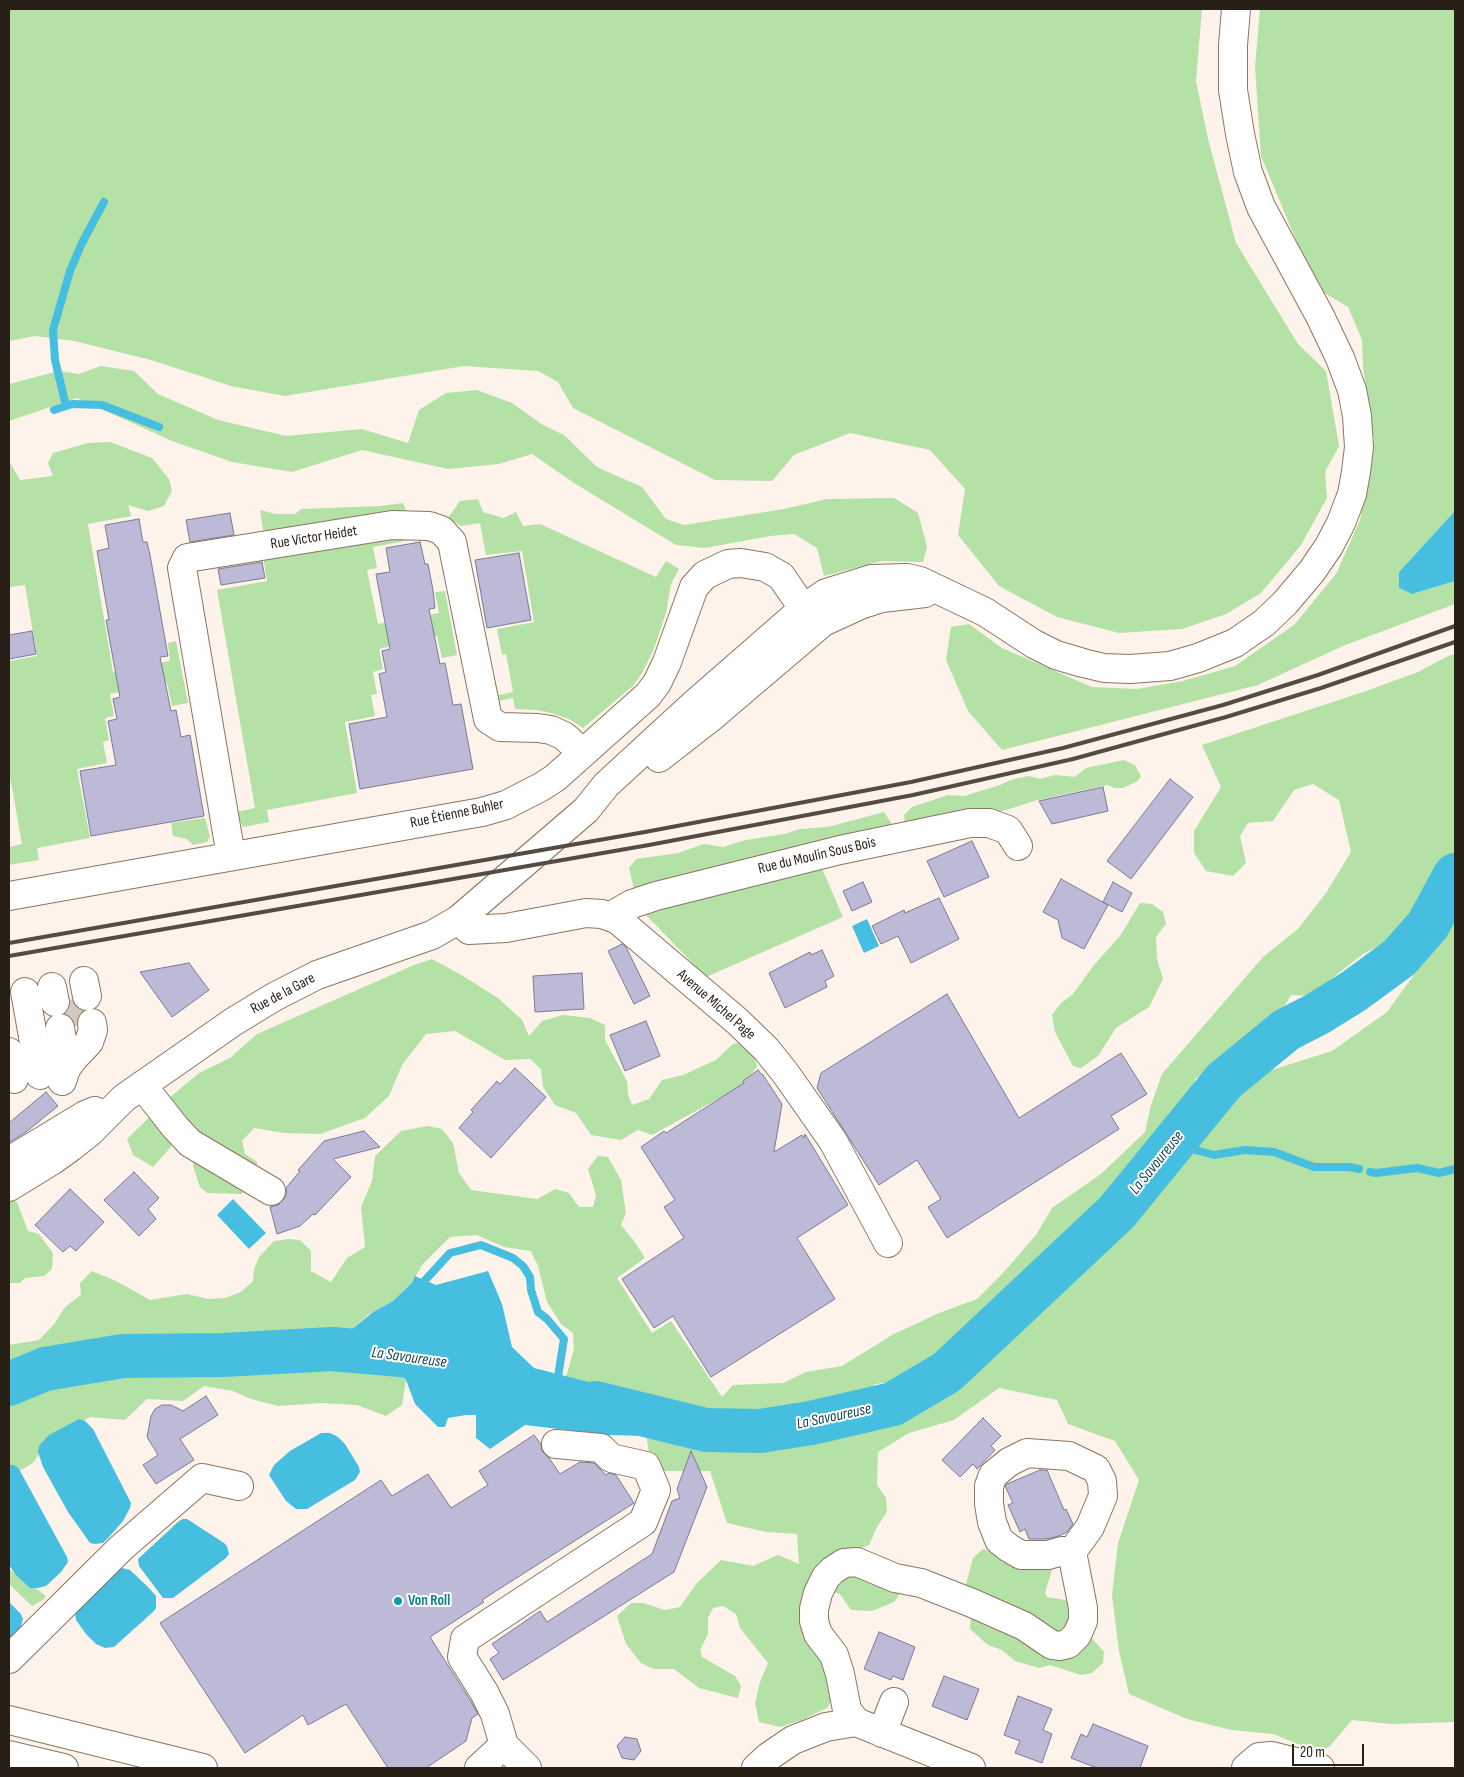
<!DOCTYPE html>
<meta charset="utf-8">
<style>
body{margin:0}
#map{position:relative;width:1464px;height:1777px;overflow:hidden;background:#fdf3ea;font-family:"Sofia Sans Condensed",sans-serif}
canvas{display:block}
.frame{position:absolute;inset:0;border:10px solid #281f16;pointer-events:none}
.scale{position:absolute;left:1292px;top:1744px;width:72px;height:22px;box-sizing:border-box;border:2px solid #281f16;border-top:0;padding-left:6px;font-size:15px;line-height:18px;white-space:nowrap;color:#281f16;-webkit-text-stroke:4px #fff;paint-order:stroke}
</style>
<div id="map">
<canvas width="1464" height="1777"></canvas>
<div class="frame"></div>
<div class="scale">20 m</div>
</div>
<script>
const g = document.querySelector('canvas').getContext('2d');
g.lineJoin = 'round';
function fill(path, color) { g.fillStyle = color; g.fill(path, 'evenodd'); }
const shape = rows => new Path2D(rows.map(r => 'M' + r).join(''));
function stroke(path, color, width, dash) { g.strokeStyle = color; g.lineWidth = width; g.lineCap = dash ? 'butt' : 'round'; g.setLineDash(dash || []); g.stroke(path); }
function write(font, color, halo, rows, align = 'center') {
  g.font = font + ' "Sofia Sans Condensed",sans-serif'; g.lineWidth = 4; g.setLineDash([]); g.textBaseline = 'middle'; g.strokeStyle = halo; g.fillStyle = color; for (const [text, x, y, turn = 0] of rows) {
    g.save(); g.translate(x, y); g.rotate((+turn || 0) * Math.PI / 180); g.textAlign = isNaN(turn) ? turn : align; if (halo) g.strokeText(text, 0, 0); g.fillText(text, 0, 0); g.restore();
  }
}
fill(shape([
 [9,9,1202,9,1196,81,1208,139,1236,243,1298,344,1326,371,1339,446,1325,472,1327,498,1301,545,1261,593,1226,614,1182,629,1119,633,1057,617,999,586,958,535,965,489,930,450,850,433,794,455,772,481,715,480,573,408,558,382,538,371,464,366,285,396,231,386,151,360,74,341,35,336,9,341],
 [1260,9,1455,9,1455,511,1399,572,1399,588,1412,594,1455,581,1455,604,1343,646,1258,685,1002,750,968,711,946,660,951,627,969,624,1002,648,1092,687,1137,689,1183,681,1235,666,1294,625,1336,574,1360,520,1374,439,1363,368,1362,340,1348,307,1323,292,1296,240,1261,156,1255,67],
 [101,366,134,371,158,394,218,420,286,436,362,429,408,443,419,410,446,393,477,390,512,403,543,425,564,435,597,467,642,487,666,519,684,525,784,509,827,499,894,498,918,513,927,547,923,562,881,561,824,576,817,548,794,534,770,536,705,548,676,545,574,483,532,454,499,464,448,469,362,450,292,472,232,462,172,441,77,398,9,421,9,384,59,371,79,374],
 [110,442,152,458,169,479,172,491,164,506,148,511,128,505,131,516,88,524,113,672,170,661,168,643,176,641,188,703,172,706,167,683,110,694,114,716,105,718,109,740,103,742,107,763,77,769,90,838,37,848,39,860,9,865,9,847,22,844,9,771,9,661,37,656,25,585,9,587,9,461,20,480,53,476,48,463,53,453,88,443],
 [478,499,483,512,503,518,516,512,523,526,540,524,656,577,666,561,679,569,671,584,666,613,654,649,642,673,634,685,583,728,569,719,551,713,536,710,515,709,513,698,498,701,495,696,513,692,506,654,502,655,497,629,534,622,522,551,486,555,480,523,461,526,448,518,460,501],
 [403,503,406,510,389,516,285,533,263,530,260,510,276,514,295,514,301,509,381,506],
 [394,532,421,538,373,547,377,568,367,570,378,624,439,613,435,592,445,591,457,655,442,658,437,636,379,649,383,669,373,672,377,694,371,695,375,716,345,722,357,793,267,810,269,822,243,827,236,812,255,808,217,590,267,581,263,555],
 [1455,654,1455,854,1420,908,1394,938,1363,954,1332,978,1314,996,1291,995,1275,1022,1216,1067,1196,1078,1184,1112,1167,1138,1151,1148,1115,1192,1076,1232,1018,1282,991,1313,939,1359,900,1381,876,1384,852,1399,824,1399,758,1415,716,1423,691,1413,678,1416,708,1438,742,1440,786,1419,820,1416,863,1427,905,1414,931,1397,970,1365,1122,1222,1225,1104,1262,1073,1332,1051,1387,1012,1434,947,1455,899,1455,1722,1391,1724,1352,1720,1330,1746,1318,1752,1273,1734,1232,1730,1187,1719,1129,1694,1119,1651,1112,1595,1118,1543,1139,1480,1115,1441,1068,1424,1057,1400,999,1388,954,1420,909,1433,878,1452,877,1485,886,1498,887,1512,877,1527,869,1545,846,1554,902,1591,894,1602,872,1611,851,1610,840,1594,816,1585,817,1644,836,1694,827,1708,802,1720,780,1727,759,1722,755,1703,760,1682,768,1663,740,1628,736,1614,723,1606,713,1608,708,1618,708,1634,700,1650,702,1657,735,1676,741,1686,738,1698,699,1688,674,1669,654,1669,641,1663,626,1644,617,1616,631,1603,643,1603,665,1610,680,1607,696,1584,721,1560,753,1566,778,1555,799,1564,797,1534,766,1532,727,1523,710,1471,662,1471,649,1454,645,1427,663,1410,665,1405,636,1394,566,1377,574,1349,573,1333,561,1324,547,1302,538,1266,531,1251,504,1247,477,1235,450,1237,422,1265,412,1283,393,1301,369,1314,351,1330,375,1363,393,1368,406,1380,402,1405,386,1416,357,1405,321,1403,278,1406,251,1399,233,1391,204,1386,183,1401,147,1399,125,1420,90,1417,45,1445,33,1463,9,1477,9,1345,39,1340,55,1323,65,1307,81,1295,80,1283,92,1271,116,1281,150,1300,187,1294,208,1299,225,1298,241,1292,253,1281,254,1269,259,1257,274,1241,289,1239,300,1240,311,1251,311,1271,331,1282,347,1258,365,1247,361,1207,372,1181,375,1156,401,1131,428,1126,442,1129,453,1143,459,1173,471,1190,537,1199,555,1189,569,1193,579,1207,593,1207,596,1195,588,1169,598,1156,608,1157,621,1180,626,1213,621,1225,634,1241,645,1258,617,1278,652,1333,671,1321,722,1397,733,1385,783,1383,806,1372,842,1366,892,1335,939,1313,977,1299,1003,1273,1036,1235,1052,1208,1101,1174,1145,1132,1151,1105,1162,1074,1263,957,1298,929,1326,893,1351,852,1339,800,1313,784,1294,790,1273,821,1248,823,1240,836,1246,863,1233,876,1206,871,1194,853,1194,831,1221,787,1202,745,1366,691,1418,672,1448,656],
 [1124,760,1135,765,1141,776,1138,781,1123,788,1115,788,1107,785,1034,801,1006,810,948,823,905,824,904,815,912,807,948,795,964,796,1000,785,1013,779,1029,776,1040,779,1055,775,1075,777,1086,768],
 [884,812,892,824,888,834,645,893,634,889,629,868,636,859,678,853,704,844,723,847,746,840,784,834,800,829,828,827],
 [205,818,210,836,207,842,193,845,187,839,173,836,171,823],
 [821,866,843,917,706,977,645,914],
 [1140,903,1152,904,1163,912,1166,924,1156,937,1157,959,1163,979,1149,1007,1116,1028,1098,1056,1081,1068,1073,1066,1055,1032,1052,1015,1061,1003,1073,994,1094,965,1120,936],
 [432,959,463,976,498,998,522,1020,529,1036,542,1021,563,1015,590,1018,605,1025,605,1040,627,1081,628,1095,632,1105,649,1099,662,1080,683,1075,716,1060,733,1044,742,1042,754,1053,757,1067,740,1087,652,1135,638,1130,621,1140,591,1135,576,1113,555,1105,543,1087,541,1069,530,1059,505,1060,455,1031,426,1034,402,1065,389,1096,365,1118,320,1134,284,1133,254,1128,242,1141,245,1154,257,1162,257,1173,242,1194,207,1193,200,1187,193,1166,197,1144,182,1131,170,1148,153,1167,133,1155,127,1139,169,1098,199,1073,230,1058,257,1034,414,965],
 [12,1200,17,1202,28,1231,39,1234,53,1253,52,1269,44,1276,25,1278,20,1283,11,1283,9,1282,9,1202],
 [983,1549,995,1553,1003,1563,1015,1560,1047,1561,1052,1570,1045,1593,1047,1597,1065,1600,1077,1611,1090,1636,1104,1652,1103,1663,1092,1673,1081,1675,1050,1665,1039,1668,1015,1661,1002,1650,988,1645,970,1629,971,1616,965,1588,973,1558],
 [9,1569,46,1596,43,1600,32,1606,9,1584]
]), '#b4e1a5');
fill(shape([
 [1455,511,1455,581,1412,594,1399,588,1399,572],
 [867,919,879,946,864,953,852,926],
 [233,1199,266,1233,249,1249,217,1215],
 [488,1271,502,1304,512,1347,534,1368,636,1394,666,1405,663,1410,645,1427,646,1436,609,1435,525,1425,490,1449,476,1438,476,1415,466,1415,448,1418,445,1427,438,1427,415,1404,406,1380,393,1368,352,1358,351,1330,373,1312,393,1301,412,1283,415,1276,436,1285],
 [79,1419,85,1421,93,1429,131,1503,130,1508,123,1521,109,1537,103,1543,95,1544,90,1543,68,1512,43,1467,38,1452,39,1446,49,1435],
 [321,1433,330,1433,338,1437,345,1444,359,1467,360,1472,355,1480,307,1509,296,1509,286,1501,269,1475,274,1465,290,1451],
 [9,1465,14,1465,19,1469,67,1557,68,1562,61,1572,46,1586,37,1588,30,1588,16,1575,9,1565],
 [183,1519,187,1519,224,1543,227,1546,229,1554,226,1558,173,1598,163,1598,139,1566,138,1559,179,1521],
 [122,1568,130,1570,148,1587,156,1596,156,1608,154,1611,114,1647,105,1648,96,1644,86,1634,76,1620,75,1613,116,1571],
 [9,1602,21,1614,23,1619,20,1629,9,1641]
]), '#46bedf');
stroke(shape([
 [66,406,55,360,53,330,70,271,82,243,104,202],
 [54,410,72,404,102,405,159,427],
 [1173,1144,1214,1155,1245,1150,1274,1152,1314,1167,1349,1167,1359,1169],
 [1370,1172,1376,1173,1417,1168,1439,1173,1455,1169],
 [418,1288,450,1253,481,1245,513,1258,523,1266,530,1277,531,1290,538,1312,547,1319,564,1339,557,1383]
]), '#46bedf', 8);
stroke(shape([
 [9,1384,45,1369,123,1356,223,1355,332,1349,412,1356],
 [596,1403,706,1430,760,1431,811,1423,893,1404,947,1372,1117,1212,1224,1081,1286,1030,1317,1014,1354,991,1399,958,1428,925,1455,875]
]), '#46bedf', 44);
const building = shape([
 [230,513,234,535,190,542,186,520,230,513],
 [139,519,143,542,147,542,150,555,168,656,160,657,171,711,176,710,181,737,190,735,204,816,91,836,80,771,116,765,108,721,117,719,113,699,120,697,106,620,109,620,97,551,109,548,105,525,139,519],
 [420,542,425,564,428,564,433,590,435,608,429,609,440,664,445,663,453,705,461,704,473,769,360,789,349,724,387,717,379,674,386,672,382,651,390,649,376,574,390,572,386,548,420,542],
 [519,553,531,620,487,628,475,560,519,553],
 [262,562,265,578,221,585,218,569,262,562],
 [32,631,36,654,9,659,9,635,32,631],
 [1170,779,1193,797,1131,879,1107,861,1170,779],
 [1103,787,1108,811,1052,824,1039,801,1103,787],
 [972,841,989,877,944,897,927,861,972,841],
 [1061,879,1108,905,1084,949,1062,938,1058,920,1043,912,1061,879],
 [863,882,872,902,852,911,843,891,863,882],
 [1113,882,1132,893,1122,912,1103,902,1113,882],
 [939,898,959,939,911,963,898,936,881,944,872,926,904,910,905,913,939,898],
 [622,944,626,947,650,996,634,1004,608,951,622,944],
 [822,950,834,976,825,981,827,987,785,1008,769,973,810,952,811,955,822,950],
 [189,963,209,990,172,1017,140,972,189,963],
 [582,973,584,1009,535,1012,533,976,582,973],
 [947,994,1019,1118,1121,1053,1147,1094,1111,1116,1119,1129,947,1238,928,1207,941,1199,917,1160,879,1185,817,1088,821,1073,947,994],
 [70,1002,73,1002,76,1007,82,1011,78,1017,77,1023,75,1023,72,1018,66,1013,70,1007,70,1002],
 [646,1021,660,1056,625,1071,610,1035,646,1021],
 [515,1068,546,1097,491,1158,459,1128,473,1112,471,1110,497,1081,500,1084,515,1068],
 [758,1070,762,1075,763,1075,782,1104,774,1152,802,1135,804,1138,805,1134,848,1205,797,1238,835,1299,711,1377,673,1316,654,1328,622,1279,684,1238,664,1207,675,1200,641,1147,664,1131,666,1133,744,1083,743,1081,758,1070],
 [46,1092,58,1106,26,1132,10,1142,9,1140,9,1123,46,1092],
 [364,1131,380,1147,333,1159,351,1177,315,1215,313,1214,300,1226,277,1234,270,1207,278,1205,284,1199,287,1192,286,1188,300,1171,298,1170,324,1141,364,1131],
 [134,1172,159,1198,148,1209,156,1219,139,1236,104,1200,134,1172],
 [70,1189,104,1222,76,1251,70,1246,63,1252,35,1225,70,1189],
 [206,1396,218,1415,180,1439,194,1460,156,1484,143,1465,158,1455,147,1437,151,1416,155,1409,162,1405,171,1405,183,1411,206,1396],
 [983,1418,1001,1436,991,1446,995,1450,977,1469,973,1464,960,1477,942,1460,983,1418],
 [534,1435,541,1444,542,1451,549,1458,560,1474,580,1462,594,1463,606,1475,609,1473,616,1475,634,1503,482,1600,484,1602,430,1637,470,1700,478,1714,472,1718,466,1741,426,1768,388,1768,346,1704,308,1725,303,1715,245,1753,160,1623,381,1480,392,1496,428,1474,451,1508,488,1485,479,1471,534,1435],
 [691,1451,707,1487,674,1572,503,1680,490,1659,499,1653,492,1644,540,1611,547,1622,652,1554,672,1501,680,1498,677,1489,691,1451],
 [1040,1470,1047,1470,1064,1510,1066,1509,1073,1524,1067,1532,1059,1536,1046,1539,1029,1539,1025,1529,1020,1532,1008,1505,1013,1503,1005,1486,1007,1484,1040,1470],
 [879,1632,915,1647,903,1680,893,1676,891,1680,864,1669,879,1632],
 [944,1676,979,1689,967,1720,932,1706,944,1676],
 [1018,1696,1052,1709,1043,1730,1052,1734,1042,1763,1015,1753,1020,1741,1004,1735,1018,1696],
 [1093,1724,1148,1746,1140,1768,1097,1768,1071,1758,1081,1734,1087,1737,1093,1724],
 [625,1737,637,1739,641,1751,634,1760,622,1758,617,1746,625,1737]
]);
fill(building, '#bdbad8');
stroke(building, '#7b7995', 1);
stroke(shape([
 [70,1000,75,1026]
]), '#d2c9c0', 28, [28, 14]);
const minor = shape([
 [659,758,709,719,823,622,860,605,882,598,925,593],
 [231,856,182,568,187,558,392,525,429,526,441,530,452,542,488,719,500,727,538,728,551,730,564,736,583,753],
 [9,896,482,812,506,805,541,787,555,778,648,695,657,683,667,662,694,587,705,575,728,564,741,563,765,567,781,576,810,618,823,622],
 [611,916,632,904,656,896,840,850,970,823,989,823,1008,830,1018,846],
 [458,920,469,930,506,928,586,913,602,914,618,920,737,1021,766,1049,786,1074,833,1141,888,1243],
 [84,981,87,996],
 [52,987,55,1002],
 [25,992,40,1075],
 [60,1028,67,1067],
 [9,1052,14,1079],
 [62,1081,66,1069,72,1060,89,1042,93,1030,92,1023],
 [142,1085,175,1127,190,1143,271,1191],
 [9,1161,85,1115,95,1111],
 [9,1187,53,1160,71,1147,90,1132,124,1098,233,1022,274,997,317,975,432,935,458,920,586,810,606,785,693,705,803,609,826,593,871,579,907,578,920,581,985,612,1034,644,1056,655,1083,663,1104,668,1130,669,1170,666,1198,658,1235,643,1264,623,1285,603,1312,571,1329,546,1341,523,1352,494,1356,472,1359,447,1357,416,1352,390,1340,358,1320,316,1261,207,1248,172,1240,134,1233,90,1233,45,1236,9],
 [9,1659,121,1548,202,1478,239,1486],
 [9,1720,203,1768],
 [856,1722,847,1710,840,1674,834,1655,818,1634,814,1621,814,1609,818,1593,826,1577,833,1570,844,1563,857,1562,895,1578,921,1583,972,1603,1024,1626,1052,1645,1059,1646,1068,1644,1077,1635,1083,1621,1083,1608,1072,1552,1090,1527,1103,1496,1102,1481,1096,1469,1069,1456,1027,1453,1009,1462,993,1475,989,1486,989,1504,992,1522,999,1540,1009,1548,1021,1555,1048,1555,1062,1551,1072,1552],
 [882,1733,894,1702],
 [9,1755,64,1768],
 [479,1768,504,1745],
 [527,1768,504,1745,495,1714,484,1692,462,1657,465,1639,643,1522,656,1490,646,1466,611,1458,601,1448,556,1444],
 [756,1768,768,1757,793,1740,826,1727,856,1722,971,1768],
 [1246,1768,1259,1757,1272,1756,1320,1768]
]);
stroke(minor, '#8b7560', 30);
stroke(minor, '#fff', 28);
stroke(shape([
 [9,943,645,832,911,782,1063,748,1223,705,1318,675,1455,626],
 [9,956,649,845,913,795,1073,759,1226,717,1321,688,1455,642]
]), '#544b42', 4);
for (const [x, y, r, color] of [
 [398,1601,5,"#0f9aa8"]
]) { const dot = new Path2D(); dot.arc(x, y, r, 0, 2 * Math.PI); g.fillStyle = color; g.fill(dot); stroke(dot, '#fff', 2); }
write('15px', '#281f16', '#fff', [
 ["Rue Victor Heidet",314,538,-9],
 ["Rue Étienne Buhler",457,814,-12],
 ["Rue du Moulin Sous Bois",817,856,-13],
 ["Rue de la Gare",283,994,-28],
 ["Avenue Michel Page",716,1005,41]
]);
write('bold 15px', '#0d838f', '#fff', [
 ["Von Roll",408,1601]
], 'left');
write('italic 16px', '#144755', '#fff', [
 ["La Savoureuse",1157,1163,-51],
 ["La Savoureuse",409,1358,8],
 ["La Savoureuse",834,1417,-12]
]);
</script>
